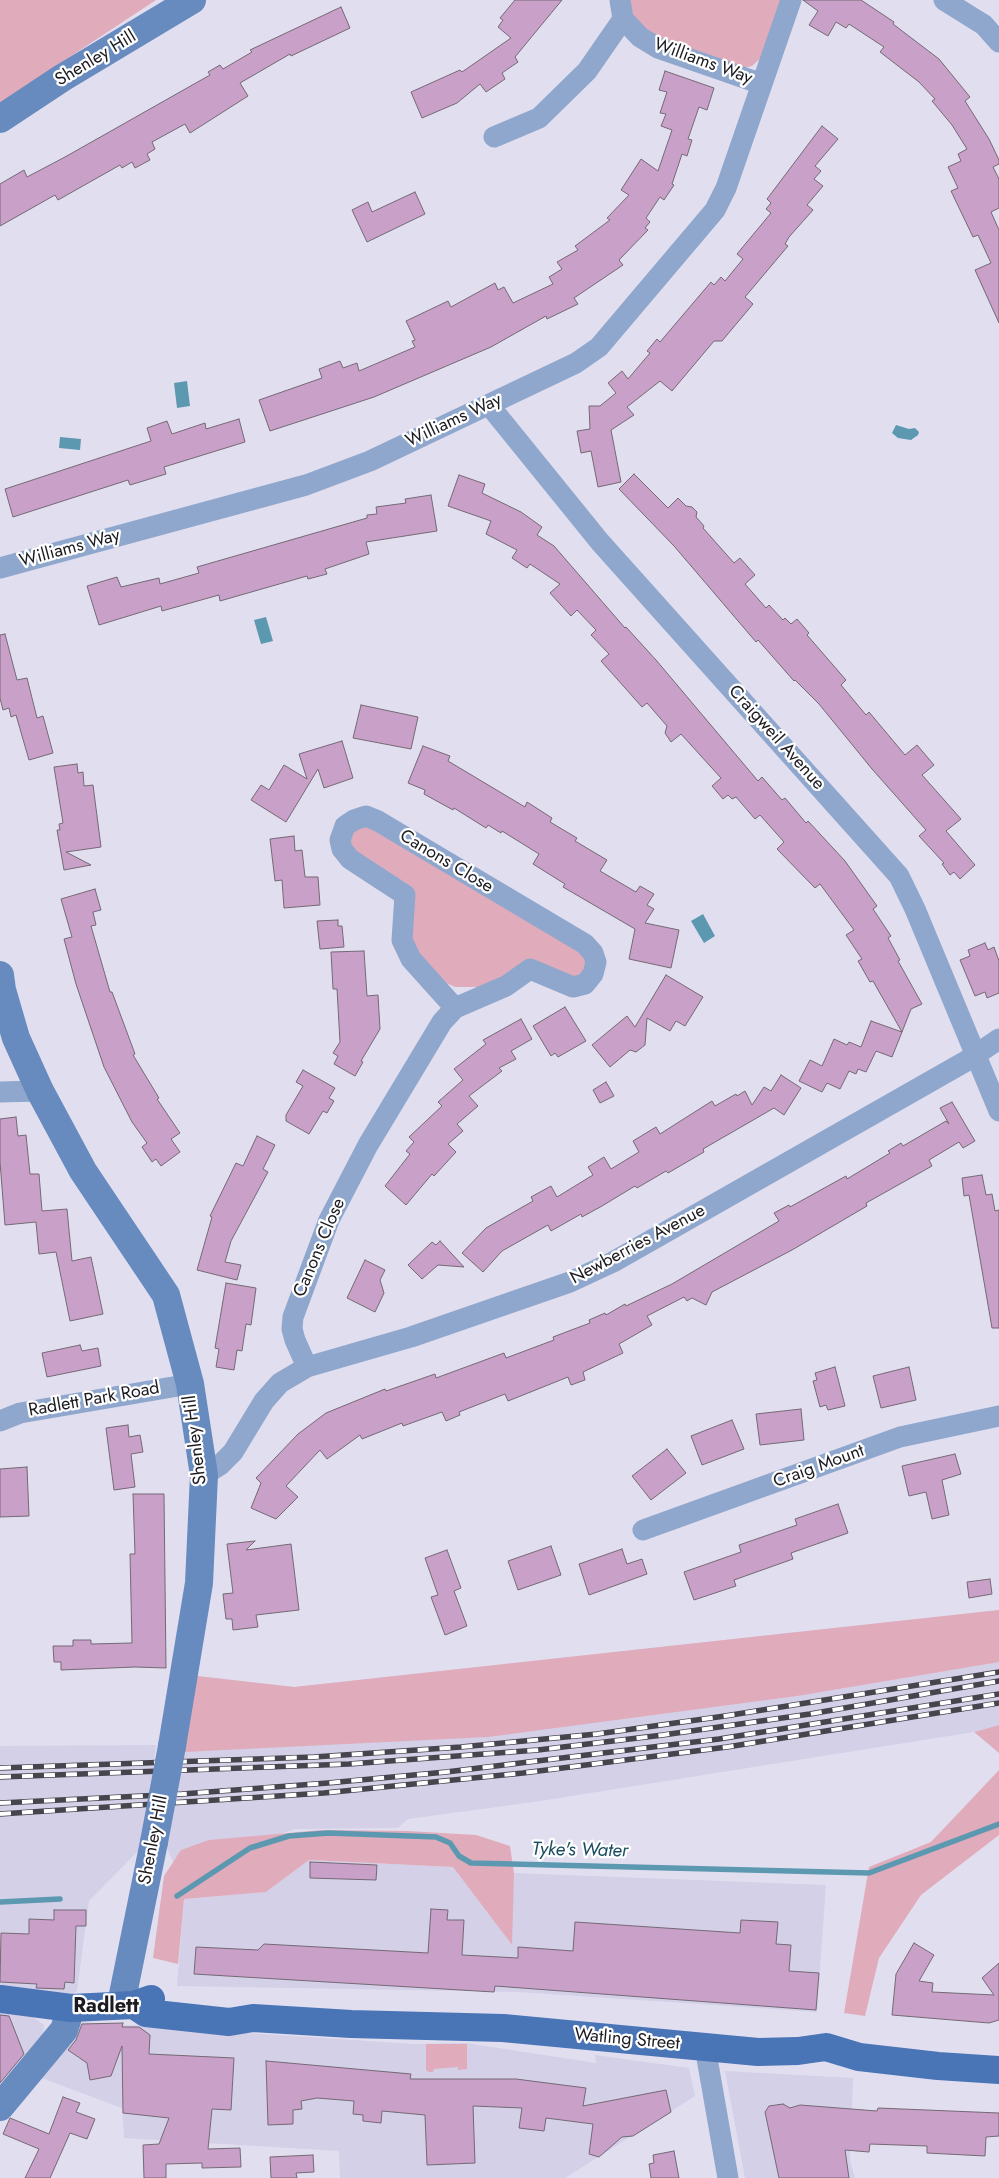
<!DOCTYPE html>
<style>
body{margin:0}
canvas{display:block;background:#e1deef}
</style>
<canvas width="999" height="2178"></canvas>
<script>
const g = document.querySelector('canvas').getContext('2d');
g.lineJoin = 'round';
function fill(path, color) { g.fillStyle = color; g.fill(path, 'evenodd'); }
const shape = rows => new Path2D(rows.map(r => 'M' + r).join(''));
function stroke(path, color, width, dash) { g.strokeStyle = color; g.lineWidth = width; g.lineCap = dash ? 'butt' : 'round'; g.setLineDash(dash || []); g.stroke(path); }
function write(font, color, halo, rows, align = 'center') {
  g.font = font + ' Jost,sans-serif'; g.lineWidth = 4.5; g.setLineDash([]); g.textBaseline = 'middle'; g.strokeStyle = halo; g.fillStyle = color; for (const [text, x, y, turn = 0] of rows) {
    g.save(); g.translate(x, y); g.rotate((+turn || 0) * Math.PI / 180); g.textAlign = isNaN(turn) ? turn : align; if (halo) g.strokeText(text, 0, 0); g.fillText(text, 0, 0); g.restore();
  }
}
fill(shape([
 [999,1610,999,1725,974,1732,534,1802,408,1819,398,1828,296,1829,244,1845,181,1880,165,1844,197,1676,294,1687],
 [156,1745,144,1845,89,1901,77,1991,74,1994,0,1988,0,1746],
 [309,1860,453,1867,511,1944,514,1873,826,1885,817,2012,518,1992,177,1986,184,1899,266,1892],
 [0,2013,30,2015,44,2025,43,2040,0,2096],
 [82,2022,414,2044,466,2043,596,2063,595,2055,689,2068,695,2096,565,2178,340,2178,339,2151,124,2138,122,2108,39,2077],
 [725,2071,853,2078,850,2160,855,2178,745,2178]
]), '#d4d0e8');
fill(shape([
 [0,0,156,0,0,103],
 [628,0,781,0,761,58,752,66,744,68,657,41,631,16],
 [365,823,581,949,589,966,574,980,539,964,489,987,455,987,437,979,425,969,410,934,414,898,352,853,348,832],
 [999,1610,999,1662,797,1696,488,1737,184,1752,197,1676,294,1687],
 [999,1725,999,1753,974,1732],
 [999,1770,999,1835,921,1895,879,1958,865,2016,844,2013,869,1867,931,1842],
 [322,1830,407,1831,476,1835,510,1846,514,1873,512,1945,453,1867,309,1860,266,1892,184,1899,178,1964,153,1958,164,1876,181,1850,209,1840],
 [426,2044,467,2044,467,2069,458,2070,458,2067,434,2069,433,2072,429,2072,426,2070]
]), '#e0acbb');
fill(shape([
 [187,381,190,406,177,408,174,383],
 [896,425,909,429,915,428,919,432,918,435,911,440,898,438,892,433],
 [60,437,81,439,80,450,59,448],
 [266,617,273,641,261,644,254,620],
 [703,914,715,936,704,943,691,921]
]), '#5c99b1');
stroke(shape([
 [177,1896,250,1848,289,1836,329,1833,436,1837,450,1843,459,1856,471,1863,869,1873,999,1824],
 [0,1902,60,1899]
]), '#5c99b1', 5.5);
const building = shape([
 [515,0,562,0,515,57,518,62,502,73,505,79,486,92,480,84,457,103,422,118,411,92,460,70,462,72,511,38,498,27,503,20,500,18,515,0],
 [803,0,861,0,894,22,893,24,939,59,970,97,965,101,989,139,999,160,999,164,993,167,999,179,999,208,991,212,999,230,999,323,975,270,991,263,978,235,973,237,951,191,958,188,948,167,961,161,958,154,967,149,952,125,932,101,935,99,919,82,880,52,884,47,849,24,846,28,836,22,828,36,809,25,818,11,803,0],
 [341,7,350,28,291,56,290,54,240,83,248,96,190,133,185,124,152,142,155,149,147,154,150,160,135,168,132,162,122,168,120,165,58,200,55,195,0,226,0,184,24,170,27,177,65,157,210,75,208,72,220,65,223,69,252,52,250,50,341,7],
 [665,71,714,88,707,110,699,107,688,139,692,140,687,156,682,154,672,184,674,185,664,200,660,197,646,218,650,222,645,228,648,230,619,260,623,265,574,298,578,304,547,319,546,316,491,347,374,397,270,431,259,400,322,378,319,369,340,361,343,368,357,363,359,371,415,347,412,341,415,340,406,321,448,301,451,307,495,283,498,290,504,287,513,303,553,284,549,277,562,269,557,262,578,250,575,246,610,220,607,218,629,195,621,190,641,159,658,171,672,130,661,126,666,114,660,113,667,92,659,90,665,71],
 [822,126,838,139,815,166,821,171,814,179,823,186,807,205,813,210,789,237,785,244,788,246,745,297,753,304,722,341,714,341,672,391,660,381,627,407,634,415,611,430,621,482,598,487,591,451,581,453,577,431,590,429,589,406,600,406,616,393,608,383,622,371,628,379,650,353,647,351,657,339,660,342,711,282,714,285,721,277,725,281,743,259,737,254,771,213,766,209,771,203,767,199,822,126],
 [415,192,425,214,367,242,352,210,368,202,372,212,415,192],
 [239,419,245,442,164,467,166,474,130,485,128,480,13,517,5,489,151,441,147,428,167,421,172,434,205,423,206,429,239,419],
 [634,474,668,508,678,498,686,506,692,507,697,512,696,517,704,526,703,528,734,563,740,558,755,575,745,584,766,608,769,605,783,620,785,618,791,624,797,619,809,633,807,635,846,680,841,685,866,715,869,712,905,755,917,745,934,765,922,775,961,819,946,831,975,865,960,879,954,872,950,875,942,864,944,863,919,836,926,830,872,769,819,704,795,680,794,681,758,640,756,642,674,546,619,489,634,474],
 [459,475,485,484,482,493,521,512,542,527,537,535,554,546,625,628,626,627,656,660,758,781,762,777,782,800,785,798,806,823,808,821,845,861,877,906,873,909,891,936,888,938,900,960,898,961,922,1004,911,1009,902,1032,873,981,870,982,858,961,862,959,846,935,854,930,820,884,815,888,777,849,784,842,760,815,755,819,736,797,732,799,728,795,723,799,712,786,721,778,681,734,671,742,665,733,667,726,647,703,642,707,601,661,609,654,591,635,596,630,577,610,571,616,550,593,560,584,530,564,527,568,512,558,517,550,486,534,491,521,448,506,459,475],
 [431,495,437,531,366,542,369,554,325,569,327,574,308,579,307,576,220,601,219,595,162,611,161,606,99,625,87,586,117,577,121,587,159,578,160,584,199,573,197,567,367,518,367,515,377,514,376,507,406,503,405,499,431,495],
 [5,634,17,680,27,678,37,718,43,716,53,753,29,760,16,715,11,717,9,708,3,710,0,698,0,635,5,634],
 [361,705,418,717,411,749,353,738,361,705],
 [342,741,353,778,324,788,318,769,286,822,251,800,261,785,269,790,284,765,307,779,299,754,342,741],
 [423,746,450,756,448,761,525,807,527,802,552,818,550,822,577,838,575,841,607,860,600,871,636,892,640,886,654,894,647,905,654,909,645,923,679,930,671,968,629,959,635,929,563,887,565,884,533,864,539,854,502,831,501,833,488,825,486,828,454,808,453,810,424,794,425,790,408,783,423,746],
 [77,764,78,773,83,772,84,786,93,785,101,847,66,852,91,865,64,870,57,830,60,830,59,824,63,823,54,767,77,764],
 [294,836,295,851,302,850,305,877,318,877,320,905,284,908,282,880,275,881,270,839,294,836],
 [95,889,101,910,93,912,96,925,91,926,110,992,112,992,135,1054,133,1055,159,1098,157,1099,180,1133,171,1139,180,1152,161,1166,156,1159,152,1162,142,1147,147,1143,132,1122,104,1067,76,984,64,939,72,937,61,899,95,889],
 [338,920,338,926,342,926,344,947,320,949,317,921,338,920],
 [985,943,988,950,994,947,999,961,999,993,987,998,985,992,975,996,960,960,970,956,968,950,985,943],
 [364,951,367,996,378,995,380,1029,361,1061,363,1062,355,1076,334,1064,338,1056,333,1053,340,1042,337,989,333,989,331,952,364,951],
 [666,975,703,997,685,1026,676,1021,670,1031,647,1018,645,1045,636,1052,630,1050,610,1067,592,1045,627,1016,635,1027,666,975],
 [565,1007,586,1041,558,1057,555,1053,551,1056,533,1026,565,1007],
 [521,1019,532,1039,511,1051,516,1059,499,1068,502,1071,469,1096,478,1106,457,1124,463,1131,448,1144,456,1152,434,1176,432,1174,406,1205,385,1186,410,1154,406,1151,414,1142,409,1137,442,1106,438,1102,463,1080,454,1069,486,1044,483,1040,521,1019],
 [871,1021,902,1032,892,1057,876,1051,866,1072,858,1069,856,1074,849,1071,840,1089,827,1083,822,1092,799,1081,810,1060,822,1066,834,1039,847,1045,849,1042,861,1047,871,1021],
 [303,1070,335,1088,329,1098,334,1101,327,1113,323,1111,309,1134,286,1121,286,1115,303,1086,296,1082,303,1070],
 [781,1075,801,1088,784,1115,774,1108,703,1149,704,1152,668,1173,666,1171,637,1188,635,1186,602,1206,582,1217,581,1214,551,1231,548,1225,502,1251,483,1272,462,1253,486,1228,533,1201,531,1197,551,1186,557,1197,593,1175,588,1167,604,1157,611,1169,639,1152,633,1141,656,1127,660,1134,712,1101,715,1106,736,1094,737,1096,745,1091,752,1105,764,1087,771,1091,781,1075],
 [606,1082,614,1096,600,1103,593,1090,606,1082],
 [952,1102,975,1141,963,1148,959,1142,929,1160,932,1166,866,1203,867,1206,792,1250,712,1292,706,1305,692,1298,687,1301,684,1297,647,1316,652,1325,619,1344,623,1353,583,1372,585,1380,571,1385,568,1377,508,1401,505,1394,459,1412,460,1415,446,1421,442,1412,403,1426,402,1423,362,1439,360,1435,327,1459,320,1450,286,1486,298,1497,276,1519,251,1508,261,1483,256,1478,298,1434,326,1413,385,1389,386,1391,435,1374,436,1378,504,1353,506,1358,554,1340,553,1337,590,1323,589,1320,605,1313,606,1315,625,1304,626,1306,672,1284,779,1221,774,1213,789,1205,790,1207,846,1176,847,1179,890,1153,888,1151,901,1143,903,1146,946,1121,949,1124,940,1108,952,1102],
 [16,1117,18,1136,26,1135,30,1174,39,1174,42,1211,67,1209,72,1261,91,1257,103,1314,70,1321,56,1252,39,1254,36,1222,5,1225,0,1162,0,1119,16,1117],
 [257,1136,275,1145,263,1169,268,1172,231,1241,225,1262,241,1265,237,1280,197,1270,212,1217,210,1216,236,1163,243,1166,257,1136],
 [982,1175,986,1195,992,1194,995,1211,999,1210,999,1328,992,1328,969,1195,964,1196,962,1178,982,1175],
 [440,1241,464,1267,438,1265,422,1279,408,1265,432,1242,436,1245,440,1241],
 [365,1260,385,1270,380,1280,384,1293,375,1312,347,1298,365,1260],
 [226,1283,256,1288,251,1325,246,1324,242,1351,237,1350,234,1370,216,1367,219,1349,215,1348,226,1283],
 [80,1345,82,1351,98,1348,101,1366,47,1377,42,1353,80,1345],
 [835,1367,845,1406,828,1410,826,1405,820,1407,813,1381,817,1380,815,1373,835,1367],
 [909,1367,916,1400,881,1408,873,1376,909,1367],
 [801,1409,804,1440,760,1445,756,1414,801,1409],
 [732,1420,744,1449,702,1465,691,1436,732,1420],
 [128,1425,129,1437,140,1435,143,1452,131,1454,135,1487,114,1490,106,1428,128,1425],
 [667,1449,686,1473,651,1500,632,1476,667,1449],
 [955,1454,961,1474,942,1480,949,1515,932,1519,926,1492,909,1496,902,1466,955,1454],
 [27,1467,29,1516,0,1517,0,1469,27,1467],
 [133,1494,164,1494,166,1668,135,1667,61,1670,61,1662,54,1662,53,1646,73,1646,73,1640,91,1640,91,1644,132,1643,130,1554,135,1554,133,1494],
 [838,1504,848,1533,791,1553,793,1559,734,1580,736,1586,694,1600,684,1572,741,1552,739,1545,797,1525,795,1519,838,1504],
 [255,1541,246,1550,291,1544,299,1610,256,1615,258,1627,233,1630,232,1619,226,1619,223,1594,233,1593,227,1544,255,1541],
 [551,1546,561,1575,518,1590,508,1561,551,1546],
 [622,1549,627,1564,642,1559,647,1574,589,1595,579,1564,622,1549],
 [447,1550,461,1588,454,1591,467,1626,445,1635,431,1597,438,1595,425,1558,447,1550],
 [990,1579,992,1594,969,1598,967,1582,990,1579],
 [310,1862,377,1865,376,1880,310,1878,310,1862],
 [431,1909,448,1910,447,1920,464,1920,462,1955,518,1958,518,1947,573,1951,575,1922,740,1933,741,1920,778,1922,776,1944,791,1945,789,1971,819,1973,816,2010,495,1986,494,1992,194,1974,196,1947,258,1950,264,1944,428,1953,431,1909],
 [54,1910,86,1910,86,1926,76,1926,74,1983,65,1982,64,1989,36,1988,37,1984,0,1982,1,1933,29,1934,29,1919,54,1920,54,1910],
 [914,1943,934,1955,919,1981,933,1983,932,1992,994,1995,982,1978,999,1963,999,2020,989,2023,892,2015,896,1974,914,1943],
 [0,2015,9,2016,24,2054,0,2083,0,2015],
 [123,2023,122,2027,139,2027,150,2035,149,2054,234,2058,231,2110,212,2109,208,2149,240,2148,241,2167,202,2168,202,2163,166,2164,166,2178,144,2178,143,2145,159,2144,169,2118,123,2113,122,2046,111,2076,90,2080,87,2063,68,2050,76,2040,82,2024,123,2023],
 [266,2061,411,2074,410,2079,516,2079,586,2088,583,2106,666,2090,671,2112,633,2136,622,2137,599,2157,589,2154,593,2124,546,2118,544,2131,519,2128,522,2108,473,2106,475,2163,427,2165,425,2115,382,2111,381,2123,363,2121,363,2115,353,2114,354,2101,317,2098,301,2101,302,2109,293,2110,293,2124,268,2125,266,2061],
 [63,2097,80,2103,76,2112,95,2119,87,2139,70,2133,50,2178,25,2178,39,2149,3,2134,10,2118,49,2134,63,2097],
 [783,2104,790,2108,800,2105,877,2111,878,2108,999,2113,999,2136,986,2137,985,2156,927,2153,927,2146,870,2144,869,2152,845,2150,849,2178,779,2178,765,2112,769,2106,783,2104],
 [674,2151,679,2178,651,2178,649,2164,654,2163,653,2155,674,2151],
 [313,2155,314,2172,296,2173,297,2178,271,2178,270,2157,313,2155]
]);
fill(building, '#c8a0c8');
stroke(building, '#756975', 1);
stroke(shape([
 [944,0,984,25,999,42],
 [623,19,640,37,658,48,762,84],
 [494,137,539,118,587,71,623,19,620,0],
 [489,405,600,542,899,876,915,909,999,1111],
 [0,568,306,485,370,461,576,363,599,347,715,210,726,188,791,0],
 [0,1092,40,1091],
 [307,1367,295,1340,292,1329,293,1317,329,1220,368,1145,442,1022,455,1008,506,986,530,969,573,987,585,984,593,974,596,962,593,953,585,944,378,821,366,816,354,820,345,826,340,840,342,849,350,859,405,895,402,940,411,959,455,1008],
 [0,1421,20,1413,190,1384],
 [204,1475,220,1465,233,1452,264,1401,280,1383,307,1367,411,1337,570,1282,613,1262,968,1060,999,1039],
 [643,1530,900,1437,999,1416],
 [705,2047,728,2178]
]), '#8fa7cc', 21);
stroke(shape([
 [0,119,62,78,192,0],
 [0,975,2,990,16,1038,40,1091,83,1171,166,1295,190,1384,204,1475,199,1583,172,1746],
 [121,2004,154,1842],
 [0,2107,64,2030,71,2008]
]), '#678abf', 28);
stroke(shape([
 [0,1999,71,2008,134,2005,151,1999],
 [134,2005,146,2013,229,2022,253,2018,351,2024,503,2028,758,2052,798,2051,826,2047,859,2057,938,2066,999,2070]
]), '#4974b6', 28);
const rail = shape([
 [0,1768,314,1757,461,1747,597,1734,725,1716,999,1672],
 [0,1777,349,1764,538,1750,663,1735,810,1714,999,1681],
 [0,1803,182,1794,328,1783,446,1772,719,1739,999,1694],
 [0,1814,324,1793,523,1773,727,1747,999,1703]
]);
stroke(rail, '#46454d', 5.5);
stroke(rail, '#fff', 4, [11]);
stroke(shape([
 [154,1842,172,1746]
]), '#678abf', 28);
write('18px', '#1c1b21', '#fff', [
 ["Shenley Hill",96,59,-31],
 ["Williams Way",703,62,20],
 ["Williams Way",454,421,-25],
 ["Williams Way",70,549,-15],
 ["Craigweil Avenue",776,738,48],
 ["Canons Close",446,862,31],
 ["Newberries Avenue",638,1245,-28],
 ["Canons Close",320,1248,-67],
 ["Radlett Park Road",94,1400,-10],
 ["Shenley Hill",196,1440,-97],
 ["Craig Mount",819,1467,-20],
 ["Shenley Hill",154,1840,-79],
 ["Watling Street",627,2040,5]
]);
write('italic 19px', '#194d5f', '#fff', [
 ["Tyke's Water",580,1851,1]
]);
write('bold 20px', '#1c1b21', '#fff', [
 ["Radlett",106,2007]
]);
</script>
